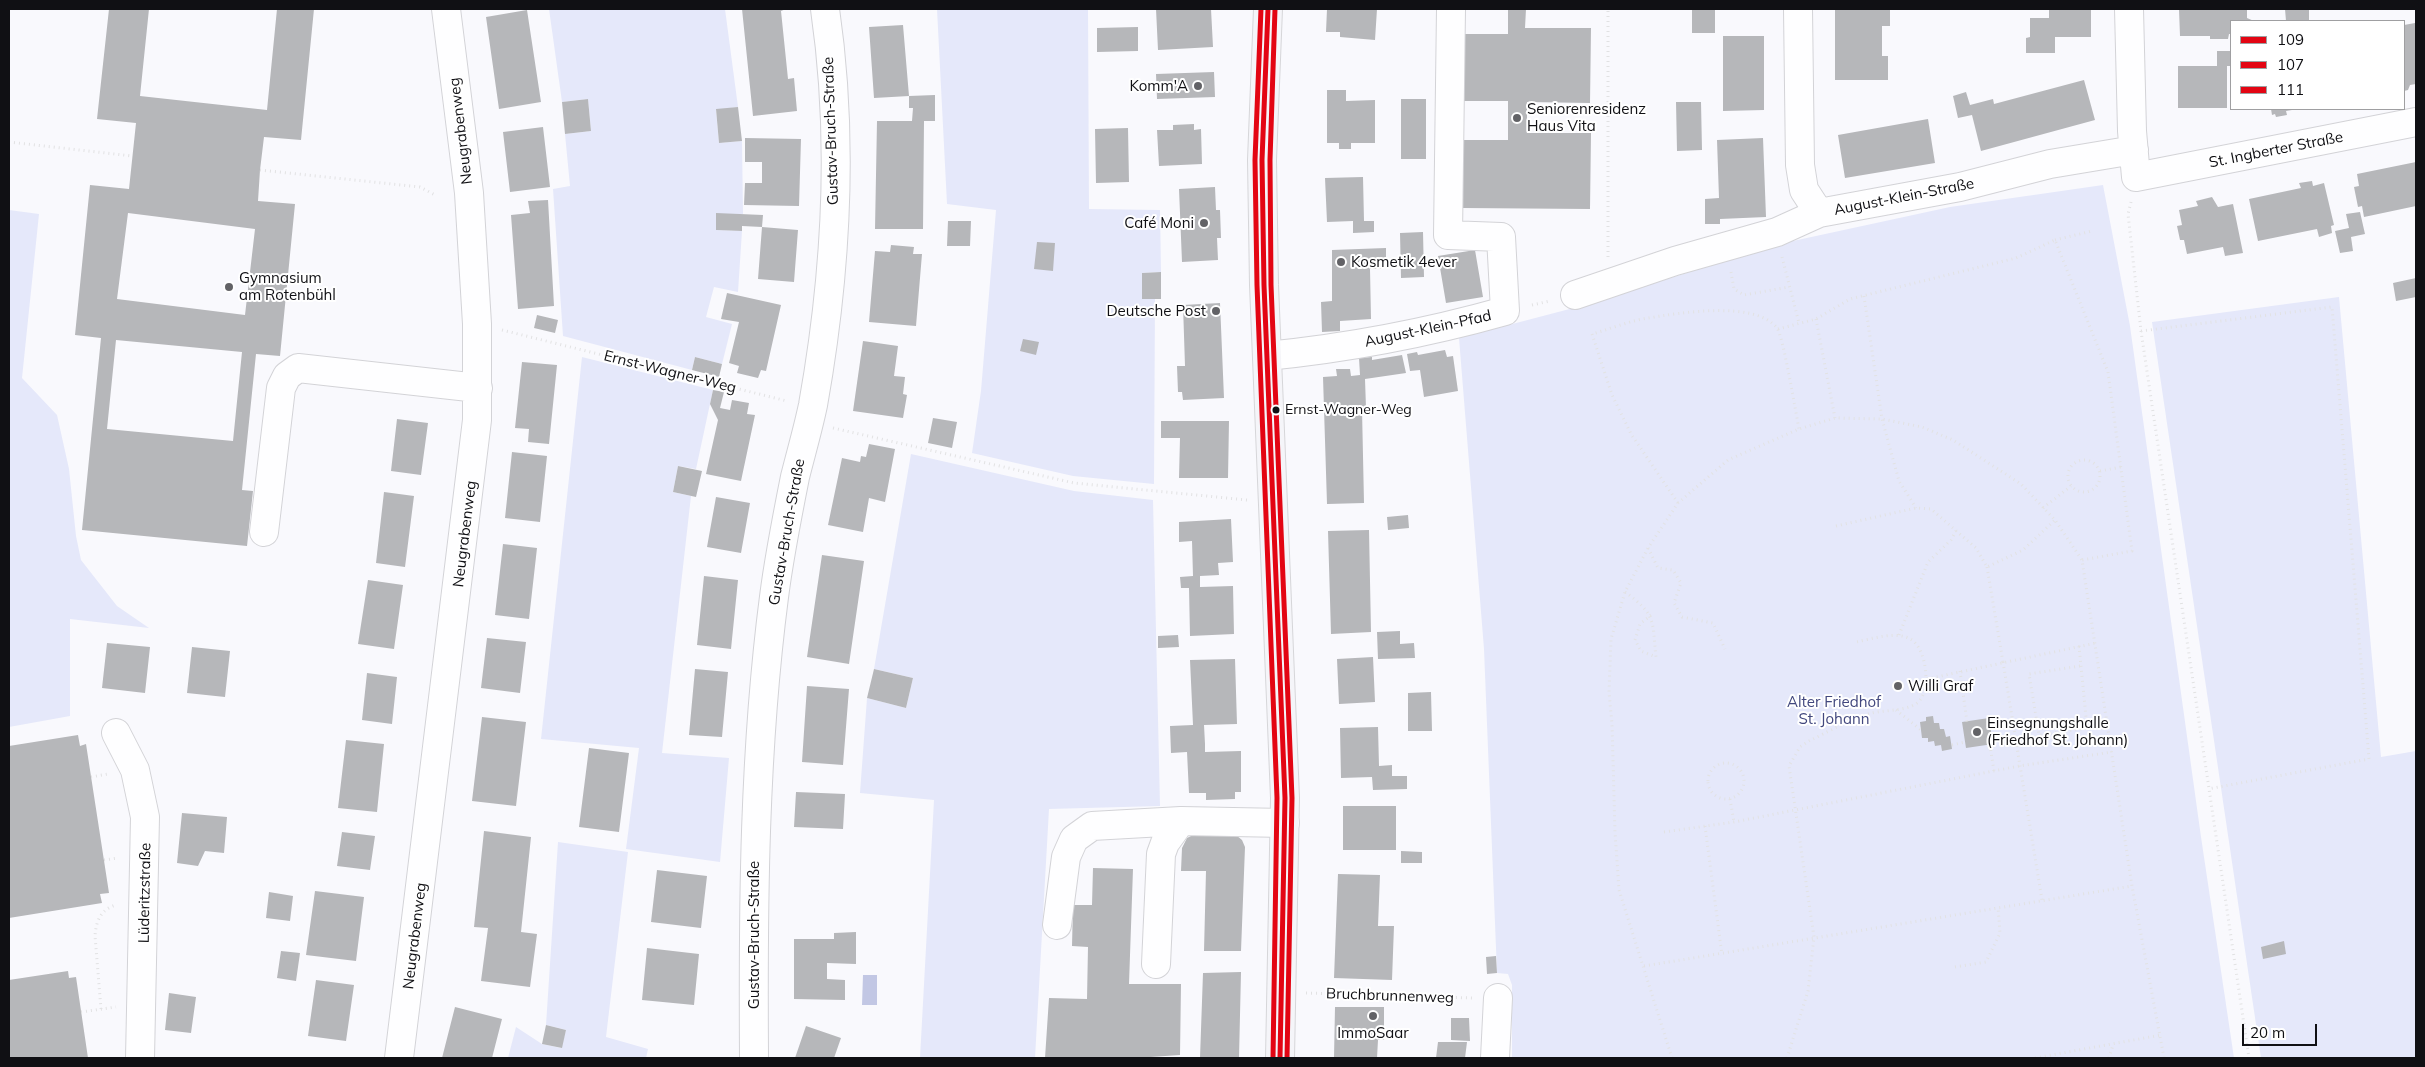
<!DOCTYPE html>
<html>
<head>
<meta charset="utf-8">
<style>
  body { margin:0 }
  #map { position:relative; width:2425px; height:1067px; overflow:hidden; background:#f9f9fd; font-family:Mulish,sans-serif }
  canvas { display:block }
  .frame { position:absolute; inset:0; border:10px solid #101014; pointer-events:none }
  .legend { position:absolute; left:2230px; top:20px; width:175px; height:90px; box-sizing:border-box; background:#fff; border:1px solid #9f9fa1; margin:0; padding:6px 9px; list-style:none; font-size:15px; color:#101014 }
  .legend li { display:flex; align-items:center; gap:10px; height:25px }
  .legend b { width:25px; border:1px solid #9f9fa1 }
  .scale { position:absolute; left:2242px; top:1024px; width:75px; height:22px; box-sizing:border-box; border:2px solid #101014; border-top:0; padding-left:6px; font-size:15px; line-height:18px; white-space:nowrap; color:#101014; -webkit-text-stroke:4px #fff; paint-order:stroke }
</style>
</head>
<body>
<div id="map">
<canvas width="2425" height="1067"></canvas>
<div class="frame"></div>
<ul class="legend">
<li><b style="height:6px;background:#e30513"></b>109</li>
<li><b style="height:6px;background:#e30513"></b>107</li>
<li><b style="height:6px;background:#e30513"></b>111</li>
</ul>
<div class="scale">20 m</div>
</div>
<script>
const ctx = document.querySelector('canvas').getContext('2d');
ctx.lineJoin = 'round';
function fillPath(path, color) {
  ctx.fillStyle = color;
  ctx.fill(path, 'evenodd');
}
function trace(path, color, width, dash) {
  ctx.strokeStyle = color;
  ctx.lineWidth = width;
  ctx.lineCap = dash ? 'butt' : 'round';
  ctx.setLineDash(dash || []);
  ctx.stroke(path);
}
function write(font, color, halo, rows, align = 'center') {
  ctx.font = font + ' Mulish,sans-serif';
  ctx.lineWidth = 4;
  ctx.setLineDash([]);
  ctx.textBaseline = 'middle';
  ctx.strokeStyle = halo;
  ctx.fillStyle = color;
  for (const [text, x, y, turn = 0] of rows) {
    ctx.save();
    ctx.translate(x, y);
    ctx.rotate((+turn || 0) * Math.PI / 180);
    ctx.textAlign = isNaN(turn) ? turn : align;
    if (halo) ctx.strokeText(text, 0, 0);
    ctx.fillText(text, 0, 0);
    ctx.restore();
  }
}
fillPath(new Path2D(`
  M549,9h176l13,98 -22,3 3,33 23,-2 1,73h-27v16l26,1 -4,61 -24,-5 -8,30 26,7 -10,40 -27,-7 -3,13 -129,-34 -10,-147 17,-3 -5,-52 26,-3 -3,-32 -26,3z
  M937,9h151l1,200 71,1 1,62 -19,1 1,26h12l-1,185 -81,-8 -101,-23 9,-62 15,-181 -49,-6z
  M2103,185l27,141 71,511 33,221h-722v-73l-4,-11 -11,-1 -13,-324 -25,-311 122,-32 198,-62 171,-37z
  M9,210l30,4 -17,164 35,37 12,54 7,67 5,24 36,46 32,22 -79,-9v97l-61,11z
  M2339,297l42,460 35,-6v307h-155l-109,-736z
  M582,357l131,33 -17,79 -18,-3 -5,26 18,4 -29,257 67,5 -9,104 -94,-13 13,-101 -98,-9z
  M911,454l163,37 79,9 7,306 -111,3 -14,249h-115l14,-258 -74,-7 7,-95 39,10 7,-30 -39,-9z
  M558,842l70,10 -22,185 42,12 -2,9h-138l8,-31 26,17 19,4 5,-18 -20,-5z`), '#e5e8fa');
fillPath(new Path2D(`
  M863,975h14v30h-15z`), '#c2c7e4');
fillPath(new Path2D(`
  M109,9h40l-9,87 127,14 10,-101h37l-13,131 -37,-3 -4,33 -2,31 37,3 -15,152 -24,-2 -14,136 11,1 -6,55 -165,-16 19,-192 -26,-3 15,-150 39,4 7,-66 -39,-4zM128,213l127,16 -10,86 -128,-16zM116,340l126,12 -9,89 -126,-12z
  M742,9h44l-5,2 7,68 6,-1 3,33 -44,5z
  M1156,9h55l2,38 -55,3z
  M1327,9h50l-2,31 -35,-3v-5h-14z
  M1508,9h18l-1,19h66l-1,75 -63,-1v31h64l-1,76 -128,-1 1,-68h45v-39h-45v-67h45z
  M1692,9h23v24h-23z
  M1835,9h55v17h-8v30h6v24h-53z
  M2049,9h42v28h-36v16h-29v-15l4,-1v-19h19z
  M2179,9h68v9l7,3h-23v13h-2l-1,5h-18v-3h-30z
  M2285,9h24v12h-23z
  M527,10l14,92 -42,7 -13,-92z
  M2415,23l1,61 -6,1 -2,5 -4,1v-66z
  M903,25l6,71 26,-1v26h-11l-1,108h-48l2,-108h35l1,-13h-4v-12l-35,2 -5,-71z
  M1138,27v24l-41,1v-24z
  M1723,36h41v74l-41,1z
  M2217,51h14v15h-4v42h-49v-42h39z
  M1214,72l1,25 -58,2 -1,-25z
  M2084,80l11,40 -114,31 -9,-36 -14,3 -5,-22 13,-4 4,13 23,-6 1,5z
  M1327,90h19v11l29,-1v43h-24v6h-12v-6h-12z
  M588,99l3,32 -26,3 -3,-32z
  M1401,99h25v60h-25z
  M1676,102h25l1,48 -25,1z
  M738,107l4,34 -23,2 -3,-34z
  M2271,109h21v1l-6,1 1,4 -11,2 -1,-3 -3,1z
  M1928,119l7,44 -90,15 -7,-43z
  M1194,124v6l7,-1 1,35 -43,2 -2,-36h16v-5z
  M543,127l7,60 -40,5 -7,-60z
  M1128,128l1,54 -33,1 -1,-54z
  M745,138l56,1 -2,67 -55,-1 1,-22h17v-21h-17z
  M1763,138l3,79 -46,2v5h-15v-25l14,-1 -2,-58z
  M2416,162v44l-52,11 -2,-11 -4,1 -4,-20 5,-1 -2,-12z
  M1363,177l1,44h10v11l-21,1v-12l-26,1 -2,-44z
  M2312,181l1,5 11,-3 10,42 -3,1 1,7 -13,4 -2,-8 -59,12 -9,-42 52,-11 -2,-5z
  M1215,187l1,23h4l1,28h-4l1,22 -36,2 -3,-73z
  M2212,197l6,10 15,-3 10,49 -18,3 -2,-9 -36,7 -3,-14h-4l-3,-14 5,-1 -3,-15 19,-4 -2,-5z
  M548,200l6,106 -36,3 -7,-94 19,-2 -2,-12z
  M2360,212l5,22 -14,3 2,14 -13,2 -5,-22 14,-3 -3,-14z
  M716,213l47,2 -1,12 36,3 -4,52 -36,-3 4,-52 -20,-1v5l-26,-1z
  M948,221h23l-1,25h-23z
  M1423,232l1,45 -23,1 -1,-45z
  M1037,242l18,1 -2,28 -19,-2z
  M891,245l23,2 -1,7h9l-6,72 -47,-4 6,-71 15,1z
  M1386,248v20l-16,1 1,50 -31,2v10l-18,1 -1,-30 11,-1v-51z
  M1475,250l8,47 -37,6 -8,-47z
  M1161,272v27h-19v-26z
  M2416,278v19l-20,4 -3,-18z
  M727,293l54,12 -15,66 -5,-1 -3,8 -21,-5 2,-7 -10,-3 10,-41 -18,-3z
  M1220,303l4,95 -41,2 -1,-8h-4l-1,-26h8l-2,-61z
  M537,315l21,5 -3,13 -21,-5z
  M1023,339l16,3 -3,13 -16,-4z
  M863,341l35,5 -4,30 11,1 -2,17 4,1 -4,23 -50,-7z
  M1445,350l2,7 6,-1 5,35 -34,6 -4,-27 -10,1 -3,-17 10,-2 1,3z
  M1402,355l4,18 -41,6 1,29 -4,1 2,94 -37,1 -4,-127 14,-1 -1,-7h14l1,7 9,-1 -1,-17 13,-1v3z
  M695,357l27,7 -3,13 -27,-7z
  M522,362l35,3 -8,79 -21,-2 1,-13 -14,-1z
  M713,390l11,2 -4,16 10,2 2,-10 17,3 -2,11 8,1 -14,66 -35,-7 12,-54 -8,-16z
  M933,418l24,4 -5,26 -24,-5z
  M397,419l31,4 -7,52 -30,-4z
  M1161,421h68l-1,57h-49l1,-40h-19z
  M869,444l26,5 -10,53 -16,-4 -6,34 -35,-7 14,-67 18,4 1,-6 5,1z
  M512,452l35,4 -7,66 -35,-4z
  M678,466l24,5 -6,26 -23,-5z
  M384,492l30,4 -9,71 -29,-4z
  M716,497l34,6 -9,50 -34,-6z
  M1408,515l1,13 -21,2 -1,-13z
  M1231,519l2,43 -15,1 1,12 -19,1v11l33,-1 1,48 -44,2 -1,-48h-8l-1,-11 13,-1 -1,-35 -13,1v-20z
  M1369,530l2,102 -40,2 -3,-103z
  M503,544l34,4 -8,71 -34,-4z
  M822,555l42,6 -15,103 -42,-7z
  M704,576l34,4 -7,69 -34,-4z
  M368,580l35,5 -9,64 -36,-5z
  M1400,631v13l14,-1 1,15 -37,1 -1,-27z
  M1178,635l1,12 -21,1v-12z
  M487,638l39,4 -6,51 -39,-5z
  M107,643l43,4 -5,46 -43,-5z
  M192,647l38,4 -5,46 -38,-4z
  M1373,657l2,45 -36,2 -2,-45z
  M1235,659l2,65 -33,1 1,19v8l36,-1v41h-6v7l-29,1v-7h-17l-2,-41 -16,1 -1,-27 23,-1 -3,-65z
  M695,669l33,3 -6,65 -33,-2z
  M874,669l39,9 -7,30 -39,-10z
  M367,673l30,4 -5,47 -30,-4z
  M807,686l42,3 -6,76 -41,-3z
  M1431,692l1,39h-24v-38z
  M1933,716l1,7h5l1,6h4l2,8 4,-1 2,13 -10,2 -1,-6 -6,1 -1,-5 -6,1v-4h-6l-2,-16 6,-1v-4z
  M482,717l44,5 -10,84 -44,-5z
  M1989,718l4,26 -27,4 -4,-26z
  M1378,727l1,39 13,-1v11h15v13l-34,1 -1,-13 -31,1 -1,-50z
  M78,735l2,11 6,-2 23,149 -9,1 2,9 -93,15v-172z
  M346,740l38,4 -7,68 -39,-4z
  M589,748l40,5 -10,79 -40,-5z
  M796,792l49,2 -2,35 -49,-2z
  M1343,806h53v44h-53z
  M182,813l45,4 -3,36 -19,-2 -7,15 -21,-3z
  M484,831l47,6 -10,95 16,2 -7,53 -49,-6 7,-53 -14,-1z
  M342,832l33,4 -5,34 -33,-4z
  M1195,834l41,1 6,5 3,7 -4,104h-37l2,-80h-25l1,-23 5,-10z
  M1401,851l21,1v11h-21z
  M1093,868l40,1 -4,115h52l-1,71 -44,3h-91l4,-60 38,1 1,-52 -16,-1 1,-41h19z
  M657,870l50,6 -6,52 -50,-6z
  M1338,874l42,1 -2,51h16l-2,54 -58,-2z
  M315,891l49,6 -8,64 -50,-6z
  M269,892l24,4 -3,25 -24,-3z
  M856,932v32l-29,-1v16l18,1v20l-51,-1v-60h40v-6z
  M2284,941l2,13 -23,5 -2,-12z
  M647,948l52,6 -5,51 -52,-5z
  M281,951l19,2 -4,28 -19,-3z
  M1496,956l1,17 -10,1 -1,-17z
  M68,971l1,7 7,-1 12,81h-79v-78z
  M1241,972l-2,86h-39l3,-85z
  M316,980l38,5 -8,56 -38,-5z
  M169,993l27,4 -5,36 -26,-3z
  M455,1007l47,12 -10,39h-50z
  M1335,1007h49v33h-6l-1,18h-43z
  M1451,1018h18l1,23 -19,-1z
  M546,1025l20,5 -4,18 -20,-4z
  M806,1026l35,12 -7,20h-39z
  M1438,1042h29l-2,16h-29z`), '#b6b7ba');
const minor = new Path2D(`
  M1798,9l2,156 4,25 15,23
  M2129,9l3,122 4,46 280,-55
  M1575,295l100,-34 102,-29 42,-19 141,-26 90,-23 84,-14
  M1267,356c81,-8 160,-23 238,-45l-4,-74 -53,-2 3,-226
  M264,532l17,-144 6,-12 11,-8 180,20
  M116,733l19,37 10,47 -5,241
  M1057,925l9,-68 8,-18 18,-13 89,-5 104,2
  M1156,964l5,-110 4,-11 16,-22
  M399,1058l78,-638v-96l-8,-131 -23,-184
  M754,1058c-1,-154 0,-307 20,-461 5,-40 13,-80 21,-120 6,-24 13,-48 18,-72 23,-129 31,-266 12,-396
  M1495,1058l3,-60`);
const major = new Path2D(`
  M1268,9l-6,151 2,125 21,513 -5,260`);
trace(minor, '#d3d3d7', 30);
trace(major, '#d6d6d9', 30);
trace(new Path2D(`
  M9,142l123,14
  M260,170l160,17 15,8
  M2131,202l-3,12 13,117 108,727
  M2055,240l37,-9
  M1608,257v-248
  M1782,257l17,66
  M1731,272l3,17 10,6 45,-8
  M1864,296l18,123 17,62 17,27
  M1532,305l18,-4
  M1816,319l19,99
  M1778,329l38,-10 34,-20 166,-41 39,-18 53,132 24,179 -50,9
  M502,330l285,71
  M2141,331l191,-24 37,452 -161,30
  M833,428l241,55 173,17
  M2068 476a16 16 0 1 1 32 0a16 16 0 1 1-32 0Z
  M2100,471l21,-4
  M1678,503l-47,-69 -19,-39 -20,-61c18,-5 37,-13 56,-16 31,-5 107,-18 129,10 6,7 19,86 22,101
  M2043,508l28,-22
  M1836,526l80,-18 15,1 45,39 11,19 36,-17 32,-30
  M1648,548l10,20 15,2 8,13 -7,20 8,14 31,6 12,26
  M1987,567l16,95
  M1625,592c32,23 27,29 31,65l-15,-6 -6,-11 5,-16 11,-9
  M1899,635l29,-73 23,-22 6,-11
  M2079,646l8,81
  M2003,662l39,238
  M2080,666l-51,8 10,61 69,-10
  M1960,671l7,51
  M1927,679l169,-36
  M1896,710l25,20
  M1952,745l13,-3
  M1990,745l4,26
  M1708 781a18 18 0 1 1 36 0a18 18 0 1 1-36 0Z
  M91,777l17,-3
  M1730,799l4,23
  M1705,826l17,129
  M1664,832l70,-10 285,-56 93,-14
  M104,860l14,-2
  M1644,966l488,-80
  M1955,967l31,-5 14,-29 -2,-26
  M1306,993l166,5
  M101,1009l-6,-73c1,-15 6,-27 21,-31
  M81,1012l35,-5
  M1672,1058l-53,-168 -4,-58 -3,-108 -3,-32 2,-53 14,-47 23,-44 30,-45 50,-43 71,-31 36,-11 47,1 40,8 31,13 68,44 34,36 27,40 50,326 32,172
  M1787,1058l21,-67 6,-54 -25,-171 11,-19 9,-6c19,-9 42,-23 63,-28 14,-3 29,-2 42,-8 19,-9 13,-55 -2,-65 -15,-10 -40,-1 -56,2
  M2035,1058l126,-23
  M2109,1058l4,-13`), '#e2e2e3', 3, [1, 4]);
trace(minor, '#fefeff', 28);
trace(major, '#f5f5f9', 28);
trace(new Path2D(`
  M1268,9l-6,151 2,125 21,513 -5,260`), '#e30513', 5);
trace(new Path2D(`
  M1261,9l-6,151 2,125 20,513 -4,260`), '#e30513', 5);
trace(new Path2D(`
  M1275,9l-5,151 1,125 21,513 -5,260`), '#e30513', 5);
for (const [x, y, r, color] of [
  [1198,86,5,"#626266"],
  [1517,118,5,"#626266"],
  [1204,223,5,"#626266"],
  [1341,262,5,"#626266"],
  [229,287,5,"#626266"],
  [1216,311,5,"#626266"],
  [1276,410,4.5,"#101014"],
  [1898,686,5,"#626266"],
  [1977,732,5,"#626266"],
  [1373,1016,5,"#626266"]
]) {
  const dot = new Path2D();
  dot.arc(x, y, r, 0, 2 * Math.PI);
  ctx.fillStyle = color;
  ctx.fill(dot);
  trace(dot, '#fff', 2);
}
write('14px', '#101014', '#fff', [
  ["Ernst-Wagner-Weg",1285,410]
], 'left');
write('15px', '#101014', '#fff', [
  ["Komm'A",1188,86,"right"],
  ["Seniorenresidenz",1527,109],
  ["Haus Vita",1527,126],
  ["Café Moni",1194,223,"right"],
  ["Kosmetik 4ever",1351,262],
  ["Gymnasium",239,278],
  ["am Rotenbühl",239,295],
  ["Deutsche Post",1206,311,"right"],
  ["Willi Graf",1908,686],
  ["Einsegnungshalle",1987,723],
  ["(Friedhof St. Johann)",1987,740],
  ["ImmoSaar",1373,1033,"center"]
], 'left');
write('15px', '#101014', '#fff', [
  ["Neugrabenweg",461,131,-97],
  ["Gustav-Bruch-Straße",831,131,-92],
  ["St. Ingberter Straße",2276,150,-11],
  ["August-Klein-Straße",1904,197,-11],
  ["August-Klein-Pfad",1428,329,-12],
  ["Ernst-Wagner-Weg",670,372,14],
  ["Gustav-Bruch-Straße",787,532,-80],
  ["Neugrabenweg",465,534,-83],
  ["Lüderitzstraße",145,893,-89],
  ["Gustav-Bruch-Straße",754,935,-90],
  ["Neugrabenweg",415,936,-83],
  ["Bruchbrunnenweg",1390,996,2]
]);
write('15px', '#42487e', '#fff', [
  ["Alter Friedhof",1834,702],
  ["St. Johann",1834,719]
]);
</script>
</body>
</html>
